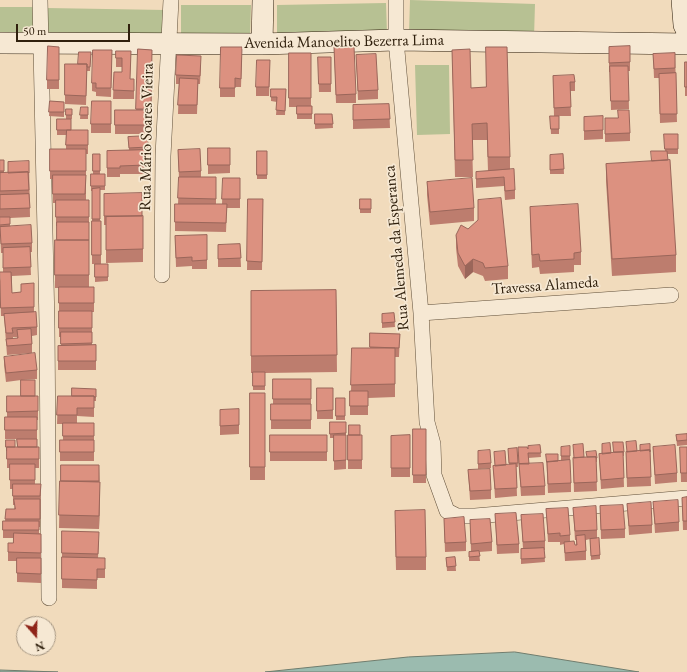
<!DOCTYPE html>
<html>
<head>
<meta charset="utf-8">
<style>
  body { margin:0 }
  #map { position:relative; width:687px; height:672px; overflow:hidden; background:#f1dbbc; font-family:"EB Garamond",serif }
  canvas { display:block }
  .north { position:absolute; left:16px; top:616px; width:40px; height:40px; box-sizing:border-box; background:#f6e8d3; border:1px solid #a79884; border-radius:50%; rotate:160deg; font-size:11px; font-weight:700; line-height:16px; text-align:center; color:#30200d }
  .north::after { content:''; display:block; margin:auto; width:14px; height:18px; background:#8f2418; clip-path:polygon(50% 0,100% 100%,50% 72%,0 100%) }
  .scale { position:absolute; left:16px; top:24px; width:114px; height:18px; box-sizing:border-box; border:2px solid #30200d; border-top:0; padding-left:5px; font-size:12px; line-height:14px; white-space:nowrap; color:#30200d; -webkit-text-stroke:3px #f6e8d3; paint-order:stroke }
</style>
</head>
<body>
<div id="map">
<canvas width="687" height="672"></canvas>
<div class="north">N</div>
<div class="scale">50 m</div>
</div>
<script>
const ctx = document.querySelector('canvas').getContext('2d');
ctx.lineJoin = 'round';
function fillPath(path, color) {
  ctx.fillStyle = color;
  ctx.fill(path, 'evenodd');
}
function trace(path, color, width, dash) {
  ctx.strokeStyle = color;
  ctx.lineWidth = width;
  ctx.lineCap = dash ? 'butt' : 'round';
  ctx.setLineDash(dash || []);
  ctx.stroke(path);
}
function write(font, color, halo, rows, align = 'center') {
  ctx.font = font + ' "EB Garamond",serif';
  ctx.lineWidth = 3.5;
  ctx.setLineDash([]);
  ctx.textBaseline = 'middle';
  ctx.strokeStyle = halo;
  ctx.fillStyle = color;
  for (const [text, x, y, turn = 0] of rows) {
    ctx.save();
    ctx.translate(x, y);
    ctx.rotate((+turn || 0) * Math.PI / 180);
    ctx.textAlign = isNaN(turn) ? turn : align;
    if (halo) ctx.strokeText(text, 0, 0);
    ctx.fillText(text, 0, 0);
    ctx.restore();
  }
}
fillPath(new Path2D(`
  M410,0l125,4 -1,33 -125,-4z
  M386,3l1,31 -110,2v-31z
  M181,5h70l-1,32h-69z
  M0,7h37l-1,28h-36z
  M47,8l118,2v25l-118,-1z
  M415,65h34l1,69 -33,1z`), '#b7c193');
const water = new Path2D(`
  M515,652l124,20h-374l143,-15z
  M0,670l58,2h-58z`);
fillPath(water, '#9bbbaf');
trace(water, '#707d6e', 1);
const street = new Path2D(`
  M40,0l7,325 2,273
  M396,0v40l25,273 6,109 6,22 1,31 13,36 10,5h18l212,-18
  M162,275l1,-119 8,-156
  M421,313l250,-18`);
const secondary = new Path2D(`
  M682,0l2,25 3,6
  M0,43l262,1 134,-4 291,4
  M262,44l1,-44`);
trace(street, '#604f39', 16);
trace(secondary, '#30200d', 22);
trace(street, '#f6e8d3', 15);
trace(secondary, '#f6e8d3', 21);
fillPath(new Path2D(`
  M630,46v25h-2l1,38 -18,1 -1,-38h-1v-25z
  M59,47v42h-12v-9z
  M334,47l22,47v9h-20z
  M486,47l24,110v13l5,20v9l-10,1 -1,-14 -28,2v-16l12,-1 -1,-31h-15l1,37h-18l-3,-127 19,38 15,-1z
  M138,49l14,1 -1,68h-6v16h-30v-24h21z
  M112,50l-1,47 -15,-1v-4l-4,-1v-8z
  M116,51h15l-1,28h4v20h-21l1,-27h8v-5h-6z
  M91,52l-1,19h-3l-1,34 -21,-1v-40h13z
  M289,53h22v53h1v13h-15v-12h-8z
  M675,53l2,69 -17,1 -1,-45h-5l-1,-24z
  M356,55l22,35v9l-20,1z
  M242,56l-1,31h-6v10h-15v-9z
  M318,57h13v35h-12z
  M685,62h2v34h-2z
  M201,65l-1,19h-2l-1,30h-19l1,-30h-3v-9z
  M270,69l-1,27h-13v-9z
  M553,76l22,6v9h-5l1,25h-12v18h-8l-1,-18h4z
  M271,89h15l-1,26h-9l1,-13 -6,-1z
  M50,101l14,1v15l-15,-1z
  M111,101v32h-20v-9z
  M389,104l1,24 -37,1v-24z
  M81,107h7v12h-8z
  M66,109h6v10h-1v11h17v24h-2v46h3v87h5v25h-2v33h4v25h-38v-24h3v-9h-2v-49h-4v-48h2v-14h-1v-23h-3v-24h-3v-30h16v-14h-9v-16h9z
  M315,114h17l1,14 -18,1z
  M603,116v23l-19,1v-23z
  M605,118l25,15v8l-25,1z
  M664,134h14v20h-11l9,101v17l-64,4 -6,-95v-17l46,-3 13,-10z
  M148,136v16h-3v22h-25v3h-13v-26l22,-1 -1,-13z
  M208,148l22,17v8l-22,1z
  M178,150l23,21v6h15v27h6l1,-26h17v30h-13l-1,24 -51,-1v-27h3l1,-25z
  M257,151h10v28h-10z
  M93,154h7v20l5,12v4h-5v31h1v43h-9v-73h-1v-17h2z
  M563,154l1,20h-14v-19z
  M0,160h4v13h4l21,-12 1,56 -20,1v8l22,17v9h-2l1,23 -19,1v17l9,-1 13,-9v29l3,15v8l-5,1v17l-25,2 -3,-39h-3l-1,-35 3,-9v-19h-2l-1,-24zM13,337h4v1l-4,1z
  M427,182l47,26v13l-44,4 -3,-30z
  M104,194l39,22v46l-37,1v-38h-2z
  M248,199h15l-1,71h-15z
  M360,199h11v14h-11z
  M530,207l51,45v13h-7v7l-34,2 -1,-7 -7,1 -2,-48z
  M207,235v34h-15v-3l-16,1 -1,-31z
  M456,235l52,31v13l-23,2 -2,-5 -10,-4 -8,7 -7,-13 -2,-18z
  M240,244l1,23h-23v-22z
  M95,264h13v17l-13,1z
  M336,290l1,82 -72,1v17h-12v-17h-2v-82z
  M394,313l1,14 -13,1v-14z
  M370,333l30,1 -1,23h-4v40l-27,1v17h-18v-24h1l1,-43h18z
  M4,357l33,13v9l-15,1 13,16h3v24h-1v27h2v21h-4v16h6l-1,43h-1v6l2,1v49l-24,-1v-21h-9v-18h5v-5h-10v-17h2l1,-12h8l1,-4h-2v-16h-3v-21h-3v-17h-1v-11l9,7h2v-8h-12v-22h2v-21h14v-16l-15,2 -2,-17z
  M273,379h38v50h-40v-25h2z
  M317,388h16v31h-16z
  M96,389v12h-2v16l-17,-1v7h17v38h-34v-21h3v-16h-6l1,-28h14z
  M250,393h15v87h-15z
  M336,398h9v22h-9z
  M239,409v25l-19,1v-25z
  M330,422h16v47l-12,1v-32h-4z
  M413,429h13v54h-13z
  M687,434v11l-10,1 -1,-11z
  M270,435h57v26h-57z
  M348,435h14v34h-14z
  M410,435v42h-19v-41z
  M613,442l11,10v4h-1l1,31 -23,2 -2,-35 15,-1z
  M650,444l1,42 -24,1 -1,-35 14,-1z
  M540,445l1,12 -13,1 1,6 16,22v9l-24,1 -3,-44z
  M561,447l9,9v4l-9,1z
  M653,447l24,26v9l-22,2z
  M680,447h7v35h-6z
  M517,448l1,19h-2l1,29 -22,2 -2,-32 16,-1 -1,-16z
  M546,454l12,7 13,22v9l-23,1z
  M478,456l13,7v5l-13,1z
  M584,457l13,1v4h-1l1,29 -23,1 -1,-34z
  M99,465l1,30 -1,34 -40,-1 1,-47z
  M468,470l23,20v9l-21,1z
  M687,497v33h-4l-1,-32z
  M653,502l26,20v9l-24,2z
  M627,504l25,21v8l-23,2z
  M600,506l25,23v9l-24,1z
  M573,508l24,22v8l3,17v4l-9,1 -1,-21 -4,1v20l-21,1 -1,-17 -4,1v-3h-12l-2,-33 24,26v6l5,4h1v-5h-1z
  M495,514l24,30v9l-22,1z
  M521,515l24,26v9h-1l1,12 -24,2v-15h2z
  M444,519l22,23v9l-21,1z
  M470,520l22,22v9l-13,1 1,9h-11v-9h2z
  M395,524l31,33v13h-30z
  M99,541l-1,17h7v20h-8v11l-35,-1v-35z
  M455,557l1,14h-9l-1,-13z`), '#bd7d6e');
fillPath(new Path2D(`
  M473,259v13l-8,7v-13z
  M100,482v13l-1,34v-13z`), '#9a665a');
const building = new Path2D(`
  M48,46l11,1v33h-12z
  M354,46l2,48 -20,1 -2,-48z
  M630,46v16l-21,1v-16z
  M221,47h21l-1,32 -6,-1v10h-15z
  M486,47h21l3,110h-22l-1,-34 -15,1 1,36h-18l-3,-110 18,-1 1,39 15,-1z
  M138,49l14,1 -1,59h-15z
  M93,50h19l-1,38h-15v-5h-4z
  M116,51h15l-1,28h4v12l-21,-1 1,-18h8v-14h-6z
  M79,52h12l-1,15h-3v-3h-9z
  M289,53h22v45h-22z
  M675,53v15l-21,1 -1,-15z
  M376,54l2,36 -20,1 -2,-36z
  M177,55l24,1 -1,20 -24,-1z
  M318,57h13v27h-12z
  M257,60h13l-1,27h-13z
  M685,62h2v25h-2z
  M65,64h22l-1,32 -21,-1z
  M610,66h18l1,35h-18z
  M676,73l1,41h-17l-1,-40z
  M574,75l1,7h-5l1,25 -17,1 -1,-32z
  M180,78l18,1 -1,26h-19z
  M271,89h15l-1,22 -9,-1 1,-13h-6z
  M50,101l14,1v10h-15z
  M92,101h19v23h-20z
  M389,104l1,15 -37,1v-15z
  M297,106h15v8h-15z
  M81,107h7v8h-8z
  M66,109h6v6h-6z
  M115,110h30v15h-30z
  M618,110h11l1,23 -25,1v-16h13z
  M315,114h17l1,10h-18z
  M550,116h9v13h-8z
  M603,116v14l-19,1v-14z
  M57,119h14v11h-14z
  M67,130h21v15h-22z
  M664,134h14v15h-13z
  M148,136v11l-19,1 -1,-11z
  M208,148h22v17h-22z
  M50,149h36v22h-36z
  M200,149l1,22 -22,1 -1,-22z
  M145,150v15l-25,1v2h-13v-17z
  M257,151h10v24h-10z
  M651,151h16l1,9 -16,1z
  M93,154h7v17h-7z
  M563,154l1,15 -14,1v-15z
  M0,160h4v11h-4z
  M670,160l6,95 -64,4 -6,-95z
  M29,161v12l-1,-1 -20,1v-11z
  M514,169l1,21 -10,1 -1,-14 -28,2v-7z
  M28,172l1,18 -29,1v-18z
  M91,174h14v12h-14z
  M53,175h33l-1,19h-32z
  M179,177h37v22l-38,-1z
  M223,178h17v21h-18z
  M472,178l2,30 -44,4 -3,-30z
  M100,188v31h-8v-30z
  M142,193v23h-38v-22z
  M29,194l1,14 -30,1v-14z
  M501,198l7,68 -23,2 -2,-5 -10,-4 -8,7 -7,-13 -2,-18 5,-10 7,4 10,-9v-20z
  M248,199h15l-1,63 -15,-1z
  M360,199h11v10h-11z
  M56,200h33v17h-33z
  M175,204h52l-1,19 -51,-1z
  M578,204l3,48 -7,1v6l-34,2 -1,-7 -7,1 -2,-48z
  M143,216v33l-37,1v-33z
  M0,217h10v7l-10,1z
  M92,221h9v34h-9z
  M57,222h32v18h-32z
  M31,225l1,18 -31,1 -1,-17z
  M207,235v25l-15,1v-4l-16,1 -1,-22z
  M55,240h34v35h-34z
  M240,244l1,14 -23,1v-14z
  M30,247l1,20 -28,1v-20z
  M95,264h13v13h-13z
  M0,272h11l1,21 9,-1v-8l13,-1v24l-33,1z
  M59,287h35v16h-35z
  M336,290l1,65 -86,1v-65z
  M59,311h33v17h-33z
  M36,312l1,15 -25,1 1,5h-7l-2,-19z
  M394,313l1,9 -13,1v-9z
  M31,329l1,15 -25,2 -1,-7 12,-1 -1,-8z
  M61,332h31v11l-31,1z
  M370,333l30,1 -1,14 -29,-1z
  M96,345v16h-38v-15z
  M352,348h43v36l-44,1z
  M35,353l2,17 -31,3 -2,-16z
  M253,372h12v14h-12z
  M273,379h38v20h-38z
  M21,380h14v16h-14z
  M72,388l24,1v8h-2v-1h-22z
  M317,388h16v22l-16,1z
  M350,391h18v15h-18z
  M250,393h15v74h-15z
  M7,396h31v15l-31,1z
  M58,396h36v12h-17v7h-20z
  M336,398h9v18h-9z
  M271,404h40v16h-40z
  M239,409v16l-19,1v-16z
  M5,417h32v13h-32z
  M330,422h16v11l-16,1z
  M63,423h31v13h-31z
  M349,425h11v10h-11z
  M413,429h13v46h-13z
  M687,434v6l-10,1 -1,-6z
  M270,435h57v17h-57z
  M334,435h12v25l-12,1z
  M348,435h14v25h-14z
  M410,435v33h-19v-32z
  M17,439h20v8h-19z
  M6,440h9v7h-9z
  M60,440h34v12h-34z
  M636,441l1,10 -10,1 -1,-10z
  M613,442h10l1,10h-10z
  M610,443l1,10 -9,1v-10z
  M583,444l1,13 -10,1 -1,-13z
  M650,444v8v-2l-10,1v-6z
  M540,445l1,8h-13l1,11h-10l-1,-17h9l1,2v-3z
  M675,445l2,28 -22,2 -2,-28z
  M570,446v10h-9v-9z
  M7,447h32v12h-32z
  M680,447h7v26h-6z
  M517,448l1,15h-9l-1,-14z
  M490,450l1,13 -13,1v-13z
  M650,450l1,27 -24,1 -1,-26z
  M505,451l1,14 -11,1 -1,-14z
  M596,451l1,7h-1v-1h-9l-1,-5z
  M623,452l1,26 -23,2 -2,-26z
  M546,454h12v7l-11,1z
  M596,457l1,25 -23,1 -1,-25z
  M570,460l1,23 -23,1 -1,-22z
  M543,463l2,23 -24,1 -2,-23z
  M10,464h25v16h-25z
  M516,464l1,24 -22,1 -2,-23z
  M61,465h38v16h-38z
  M490,469l1,21 -21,1 -2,-21z
  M60,481l40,1 -1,34 -40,-1z
  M13,484h28l-1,12h-27z
  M687,497v24h-4l-1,-23z
  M14,499h26v20h-35l1,-10h9z
  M678,500l1,22 -24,2 -2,-22z
  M651,502l1,23 -23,1 -2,-22z
  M623,505l2,24 -24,1 -1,-24z
  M596,506l1,24 -22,1 -2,-23z
  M568,508l2,27 -10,1v-3l-12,1 -2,-25z
  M425,510l1,47h-30l-1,-46z
  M516,513l3,31 -22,1 -2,-31z
  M543,514l2,27 -22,1 -2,-27z
  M464,517l2,25 -21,1 -1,-24z
  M490,519l2,23 -21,2 -1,-24z
  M3,521h36v9h-36z
  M62,531l37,1 -1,22 -36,-1z
  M14,533l27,1v19l-33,-1v-9h5z
  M585,535l1,16 -21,2 -1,-11 10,-1 1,4h2l-1,-9z
  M599,538l1,17 -9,1 -1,-17z
  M544,548l1,10 -24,1v-10z
  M479,551l1,5 -11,1v-5z
  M62,557l43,1v11h-8v11l-35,-1z
  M455,557l1,9 -9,1 -1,-9z
  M17,558h24v16l-24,-1z`);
fillPath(building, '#dc9180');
trace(building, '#9a665a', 1);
write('16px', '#30200d', '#f6e8d3', [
  ["Avenida Manoelito Bezerra Lima",344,42,-1],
  ["Rua Mário Soares Vieira",147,137,-89],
  ["Rua Alemeda da Esperanca",397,248,-95],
  ["Travessa Alameda",545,286,-4]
]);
</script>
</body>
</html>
